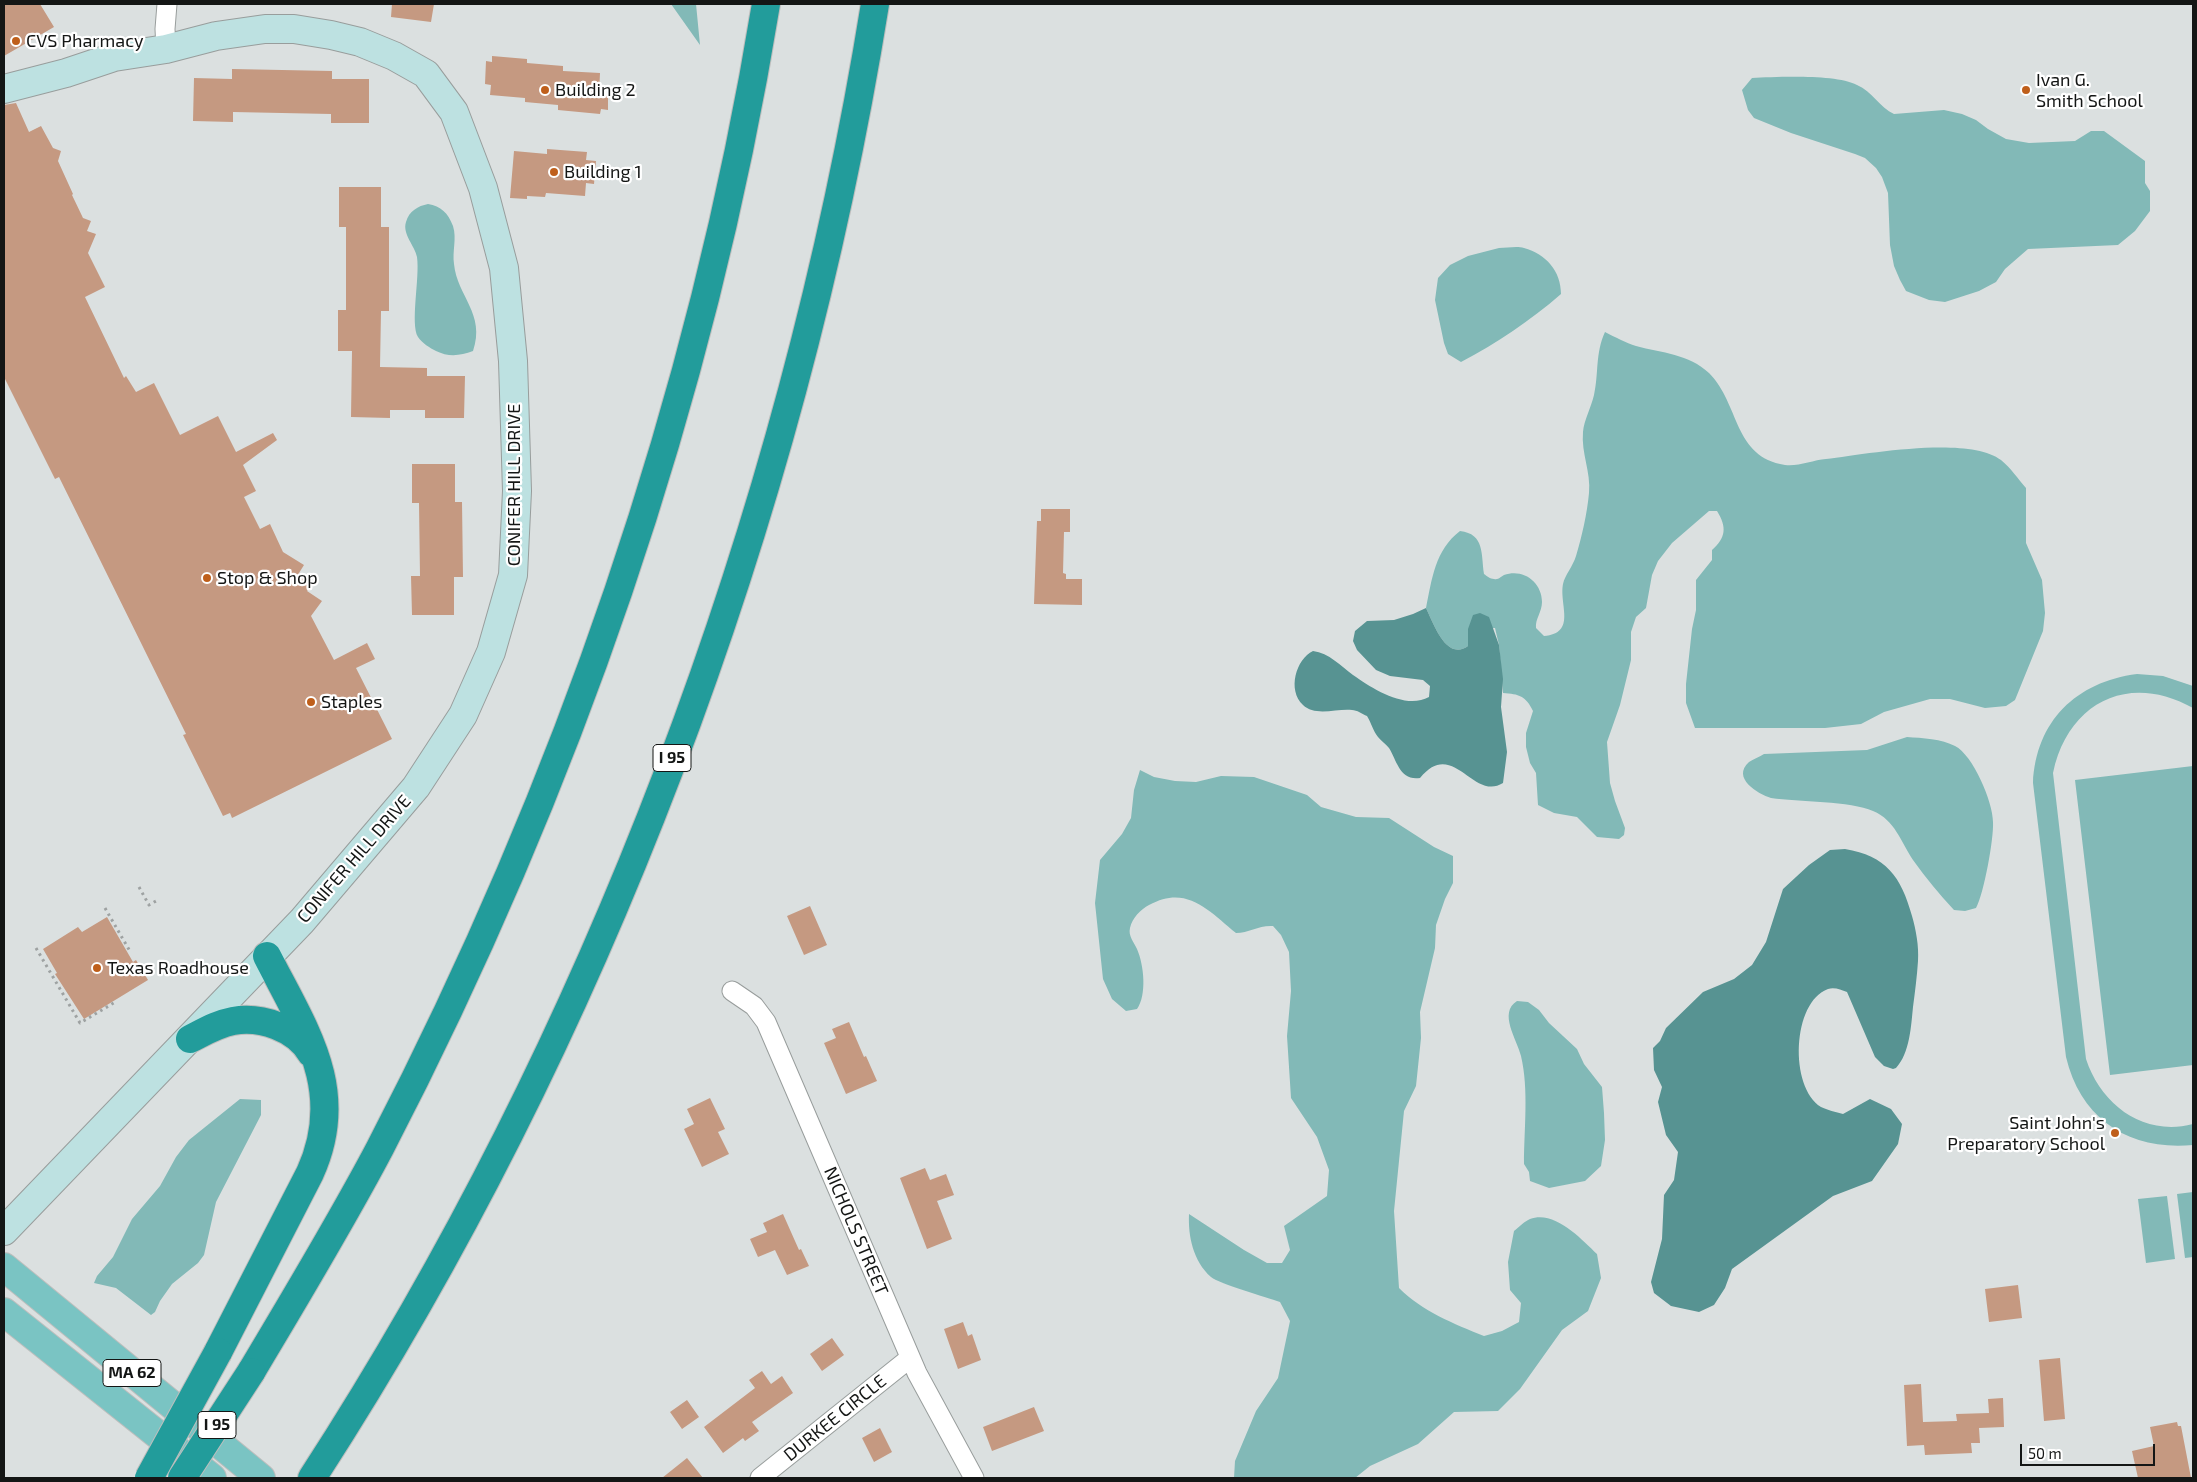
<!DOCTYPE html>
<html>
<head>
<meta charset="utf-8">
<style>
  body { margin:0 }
  #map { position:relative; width:2197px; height:1482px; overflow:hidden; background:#dbe0e0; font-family:"Exo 2",sans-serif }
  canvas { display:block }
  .frame { position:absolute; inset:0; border:5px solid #141615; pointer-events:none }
  .scale { position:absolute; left:2020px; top:1444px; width:135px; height:22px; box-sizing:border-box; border:2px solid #141615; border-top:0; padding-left:6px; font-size:15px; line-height:18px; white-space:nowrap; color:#141615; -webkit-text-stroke:4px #fff; paint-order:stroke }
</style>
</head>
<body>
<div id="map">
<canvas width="2197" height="1482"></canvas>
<div class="frame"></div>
<div class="scale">50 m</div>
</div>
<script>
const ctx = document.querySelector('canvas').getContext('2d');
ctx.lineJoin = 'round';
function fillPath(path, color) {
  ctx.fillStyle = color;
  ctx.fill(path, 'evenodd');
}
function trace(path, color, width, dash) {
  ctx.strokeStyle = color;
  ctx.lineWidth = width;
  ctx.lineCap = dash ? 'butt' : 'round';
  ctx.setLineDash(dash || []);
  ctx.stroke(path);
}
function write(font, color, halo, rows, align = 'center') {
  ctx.font = font + ' "Exo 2",sans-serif';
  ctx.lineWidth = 4.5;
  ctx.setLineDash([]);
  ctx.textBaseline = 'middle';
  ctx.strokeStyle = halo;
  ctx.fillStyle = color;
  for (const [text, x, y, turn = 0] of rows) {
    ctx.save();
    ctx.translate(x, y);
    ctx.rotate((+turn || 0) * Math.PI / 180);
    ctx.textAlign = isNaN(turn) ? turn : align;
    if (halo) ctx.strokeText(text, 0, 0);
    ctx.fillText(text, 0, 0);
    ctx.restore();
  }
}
fillPath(new Path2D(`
  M671,4h25l4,41z
  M1752,78c26,-1 83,-4 105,7 15,6 23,23 37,29l50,-4 18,4 14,6 12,9 18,10 23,4 46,-2 16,-10h13l41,30v22l5,8v20l-15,20 -17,14 -90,4 -23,20 -9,13 -17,9 -34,11 -16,-2 -23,-9 -6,-11 -6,-14 -4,-21 -2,-52 -6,-16 -6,-9 -11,-10 -10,-4 -64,-21 -37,-15 -6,-8 -6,-20z
  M428,204c13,2 20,9 25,22 4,13 -1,25 1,38 3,32 32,50 19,87 -13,5 -25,6 -37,0 -6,-3 -14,-8 -18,-14 -8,-13 2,-59 -1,-80 -2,-11 -15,-23 -11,-35 3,-11 12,-16 22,-18z
  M1499,248c8,0 18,-2 25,0 22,6 37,23 37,46 -31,27 -64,49 -100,68l-13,-8 -4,-11 -9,-43 3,-22 12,-13 18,-9z
  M1605,332c10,5 21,11 31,14 26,7 53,8 73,27 31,31 24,84 76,92 12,2 28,-5 41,-6 39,-5 143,-24 175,1 10,8 17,19 25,28v55l16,37 3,33 -2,18 -28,69 -9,6 -21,2 -35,-9h-20l-46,13 -23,12 -36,4h-130l-9,-25v-19l6,-55 4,-19v-30l16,-20v-10c14,-12 15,-23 5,-39h-8l-37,32 -14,18 -6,14 -6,33 -10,9 -5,15v28l-11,45 -13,37 3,41 5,18 10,27 -1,7 -5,4 -22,-2 -20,-20 -23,-4 -16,-8 -2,-32 -6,-10 -4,-16v-14l7,-22c-7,-15 -14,-17 -30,-18l-4,-48 -4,-17 -27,1v17c-22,16 -35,-24 -42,-38 6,-29 9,-58 34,-77 25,3 21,23 24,43 3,2 6,5 10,5 5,1 6,-2 10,-4 19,-7 38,7 38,27 0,10 -7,17 -6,26l8,8c33,-3 15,-31 19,-52 2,-9 10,-18 13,-28 6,-20 11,-42 13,-63 2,-21 -8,-40 -6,-61 1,-12 8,-24 11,-37 5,-22 1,-41 11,-63z
  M2137,674l26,2 30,10v22c-64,-36 -125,-6 -140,65l33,286c15,46 58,78 107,65v21c-63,6 -112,-25 -127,-88l-33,-274c3,-62 43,-101 104,-109z
  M1907,737c15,1 35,2 48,9 18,9 38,56 38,76 1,16 -9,72 -17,86l-11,3 -11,-1c-15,-16 -28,-32 -41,-50 -12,-18 -18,-40 -40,-49 -22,-10 -75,-9 -102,-13 -13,-4 -40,-20 -22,-36 4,-3 11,-5 15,-8l103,-4z
  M2193,766v299l-83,10 -35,-295z
  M1140,770l14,7 21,4 21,1 25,-6 33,1 53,18 14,12 35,10 33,1 45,29 19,9v27l-8,16 -9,26 -1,23 -15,64 1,26 -5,48 -12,25 -10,100 5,77c23,23 55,36 85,48l18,-5 17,-9 2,-19 -11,-13 -2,-28 6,-31c5,-4 11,-10 16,-12 25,-9 51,20 67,35l4,24 -13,33 -26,19 -42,59 -22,22 -44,1 -36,32 -48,22 -15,12h-121l1,-17 21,-50 22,-33 12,-57 -10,-19c-14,-5 -60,-18 -69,-25 -18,-16 -23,-41 -22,-63l55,36 23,13h15l8,-13 -6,-24 43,-30 2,-26 -12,-33 -26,-39 -4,-62 4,-45 -2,-39 -8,-17 -8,-9c-14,-1 -24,7 -37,7 -27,-22 -49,-49 -87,-28 -8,4 -17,13 -19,23 -2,8 4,14 7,21 7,16 10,46 0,60l-11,2 -14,-12 -9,-20 -8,-76 5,-43 22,-26 9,-16 3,-28z
  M1517,1001l11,1 11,8 10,13 28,26 7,15 18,23 2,26 1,27 -4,26 -16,15 -36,7 -19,-7 -1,-9 -5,-8c0,-35 5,-74 -3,-108 -4,-17 -23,-43 -4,-55z
  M240,1099l21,1v15l-45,87 -12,53 -6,8 -26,21 -12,17 -5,11 -4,3 -35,-27 -22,-5 3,-7 16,-19 19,-38 28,-33 16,-29 13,-17z
  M2193,1192v65l-8,1 -8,-64z
  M2167,1196l8,63 -29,4 -8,-64z`), '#82b9b7');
fillPath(new Path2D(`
  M1426,608c7,14 20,54 42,38v-17l5,-14 7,-2 9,4 10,28 4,34 -2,28 6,45 -4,31c-30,19 -50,-46 -83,-5 -20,3 -23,-17 -31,-30 -3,-4 -8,-7 -11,-11 -5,-6 -7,-15 -11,-21 -5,-2 -10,-6 -15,-6 -14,-2 -37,7 -49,-5 -16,-15 -7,-46 10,-54 16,2 28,15 40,24 20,14 53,35 76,22l1,-11 -7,-6 -33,-4 -14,-6 -19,-20 -4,-9 2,-10 12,-10 27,-1 19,-6z
  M1845,849c41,7 56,27 67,67 4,14 7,30 6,45 -1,15 -3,31 -5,46 -2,19 -3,46 -17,61l-3,1 -9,-3 -9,-9 -28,-65c-6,-2 -12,-5 -19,-3 -36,13 -39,98 -7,118 6,3 15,5 22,7l27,-15 21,10 11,15 -4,20 -26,37 -39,15 -101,73 -7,19 -11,17 -15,7 -28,-6 -17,-13 -3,-11 11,-43 2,-44 10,-15 4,-28 -12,-17 -8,-33 4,-15 -8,-17 -1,-22 7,-7 6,-13 37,-36 31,-13 18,-14 14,-23 17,-53 26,-24 21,-15z`), '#579392');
fillPath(new Path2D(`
  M4,4h36l14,23 -50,29z
  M392,4h42l-3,18 -40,-5z
  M492,56l35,3v4l36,3v5l37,2 -1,22 9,1v14l-7,-1 -1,5 -42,-4v-5l-33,-3v-4l-35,-3 1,-10 -6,-1 1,-23 6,1z
  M232,69l100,2v8h37v44h-38v-9l-98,-2v10l-40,-1 1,-43 38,1z
  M16,103l13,29 12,-6 12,22 8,3 -3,10 15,33 -1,1 11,23 8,3 -4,10 9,3 -8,19 17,34 -20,10 39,81 2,-2 10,16 18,-9 26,52 38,-19 18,36 37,-19 4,7 -34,25 13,26 -12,6 16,32 10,-5 13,28 21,13 -5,8 14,9 -6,9 15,10 -11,15 23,44 33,-17 8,16 -19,9 36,71 -160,79 -2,-5 -7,3 -40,-81 3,-1 -127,-257 -4,2 -51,-102v-272z
  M547,149l40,3 -1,8 10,1 -2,23 -8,-1 -1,13 -39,-3 -1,4 -18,-1v3l-17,-1 4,-47 33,3z
  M339,187h42v40h8v84h-8l-1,56 47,1v8h38l-1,42h-39v-8h-35v8l-39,-1 1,-66h-14v-41h8v-83h-7z
  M412,464h43v38h7l1,75h-9v38h-42l-1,-39h9l-1,-73h-7z
  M1041,509h29v23h-6l-1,41 3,1v5h16v26l-48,-1 3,-83h4z
  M810,906l17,39 -23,10 -17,-39z
  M107,917l26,45 3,-2 12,20 -64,39 -29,-45 2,-1 -14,-24 35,-22 4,5z
  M849,1022l15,35 2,-1 11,25 -31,13 -22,-51 12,-5 -4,-9z
  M710,1098l15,31 -7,3 11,22 -27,13 -18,-38 10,-5 -7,-15z
  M925,1168l5,12 16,-6 8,21 -17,6 15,38 -25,10 -27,-71z
  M783,1214l16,36 2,-1 8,17 -22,9 -12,-25 -17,7 -8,-18 17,-7 -4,-9z
  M2018,1285l4,33 -33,4 -4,-33z
  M963,1322l5,14 4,-2 9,26 -23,9 -14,-40z
  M832,1338l12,17 -22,16 -12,-17z
  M2060,1358l5,61 -21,2 -5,-61z
  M762,1371l9,13 11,-8 11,17 -41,29 7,9 -14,10 -2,-3 -20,15 -19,-26 51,-39 -6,-8z
  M1921,1384l2,38 34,-1 -1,-7 33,-1 -1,-14 15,-1 1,29 -25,1 1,15h-9l1,10 -47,2 -1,-10 -17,1 -3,-61z
  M687,1400l12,17 -17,12 -12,-17z
  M1034,1407l10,24 -52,20 -9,-24z
  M2177,1422l1,4h3l10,52h-53l-6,-27 22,-5 -4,-19z
  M880,1428l12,24 -18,10 -12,-24z
  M687,1458l16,20h-41z`), '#c59981');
const street = new Path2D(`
  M166,49l-1,-20 2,-25
  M732,991l22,15 12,16 151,351 57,105
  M760,1478l150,-120`);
const secondary = new Path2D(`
  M4,89l62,-16 48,-16 52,-8 50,-13 49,-7h29l37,6 29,7 34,14 32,18 28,38 29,76 21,80 9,93 4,130 -4,84 -22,77 -28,63 -47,72 -114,134 -298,310`);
const primary = new Path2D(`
  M4,1267l257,211
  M4,1312l208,166`);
const highway = new Path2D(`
  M190,1039c14,-7 27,-15 43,-18 28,-5 63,7 78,32
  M218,1352l92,-179c38,-83 -6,-144 -43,-217
  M251,1372c44,-74 89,-148 129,-224 186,-358 321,-746 386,-1144
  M312,1478c285,-439 480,-958 563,-1474`);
trace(street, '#989d9c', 21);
trace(secondary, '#989d9c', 30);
trace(primary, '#bdbebd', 30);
trace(highway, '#bdbebd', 30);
trace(new Path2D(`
  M139,887l10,18 7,-4
  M105,908l26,45
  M36,948l44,75 37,-22`), '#9ea2a2', 3, [2.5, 4]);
trace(street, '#fff', 19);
trace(secondary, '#bde1e1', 28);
trace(primary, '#7ac4c3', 28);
trace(highway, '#229c9b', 28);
const highwayBridge = new Path2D(`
  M149,1478l69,-126
  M182,1478l69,-106`);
trace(highwayBridge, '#bdbebd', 30, []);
trace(highwayBridge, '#229c9b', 28);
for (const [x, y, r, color] of [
  [16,41,5,"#bf5f1b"],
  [545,90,5,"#bf5f1b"],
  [2026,90,5,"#bf5f1b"],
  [554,172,5,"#bf5f1b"],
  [207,578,5,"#bf5f1b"],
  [311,702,5,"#bf5f1b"],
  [97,968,5,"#bf5f1b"],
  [2115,1133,5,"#bf5f1b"]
]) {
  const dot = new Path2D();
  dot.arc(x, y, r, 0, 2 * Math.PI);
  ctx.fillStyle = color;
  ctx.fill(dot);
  trace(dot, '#fff', 2);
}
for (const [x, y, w] of [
  [672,758,38],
  [132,1373,58],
  [217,1425,38]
]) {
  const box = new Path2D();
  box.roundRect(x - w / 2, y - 13.5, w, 27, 4);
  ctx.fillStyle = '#fff';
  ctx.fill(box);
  trace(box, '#141615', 1);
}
write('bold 16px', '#141615', null, [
  ["I 95",672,758],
  ["MA 62",132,1373],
  ["I 95",217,1425]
]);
write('18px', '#141615', '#fff', [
  ["CVS Pharmacy",26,41],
  ["Ivan G.",2036,80],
  ["Smith School",2036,101],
  ["Building 2",555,90],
  ["Building 1",564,172],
  ["Stop & Shop",217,578],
  ["Staples",321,702],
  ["Texas Roadhouse",107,968],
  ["Saint John's",2105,1123,"right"],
  ["Preparatory School",2105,1144,"right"]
], 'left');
write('18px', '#141615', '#fff', [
  ["CONIFER HILL DRIVE",514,485,-90],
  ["CONIFER HILL DRIVE",354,859,-49],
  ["NICHOLS STREET",856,1231,67],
  ["DURKEE CIRCLE",835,1418,-39]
]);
</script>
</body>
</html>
